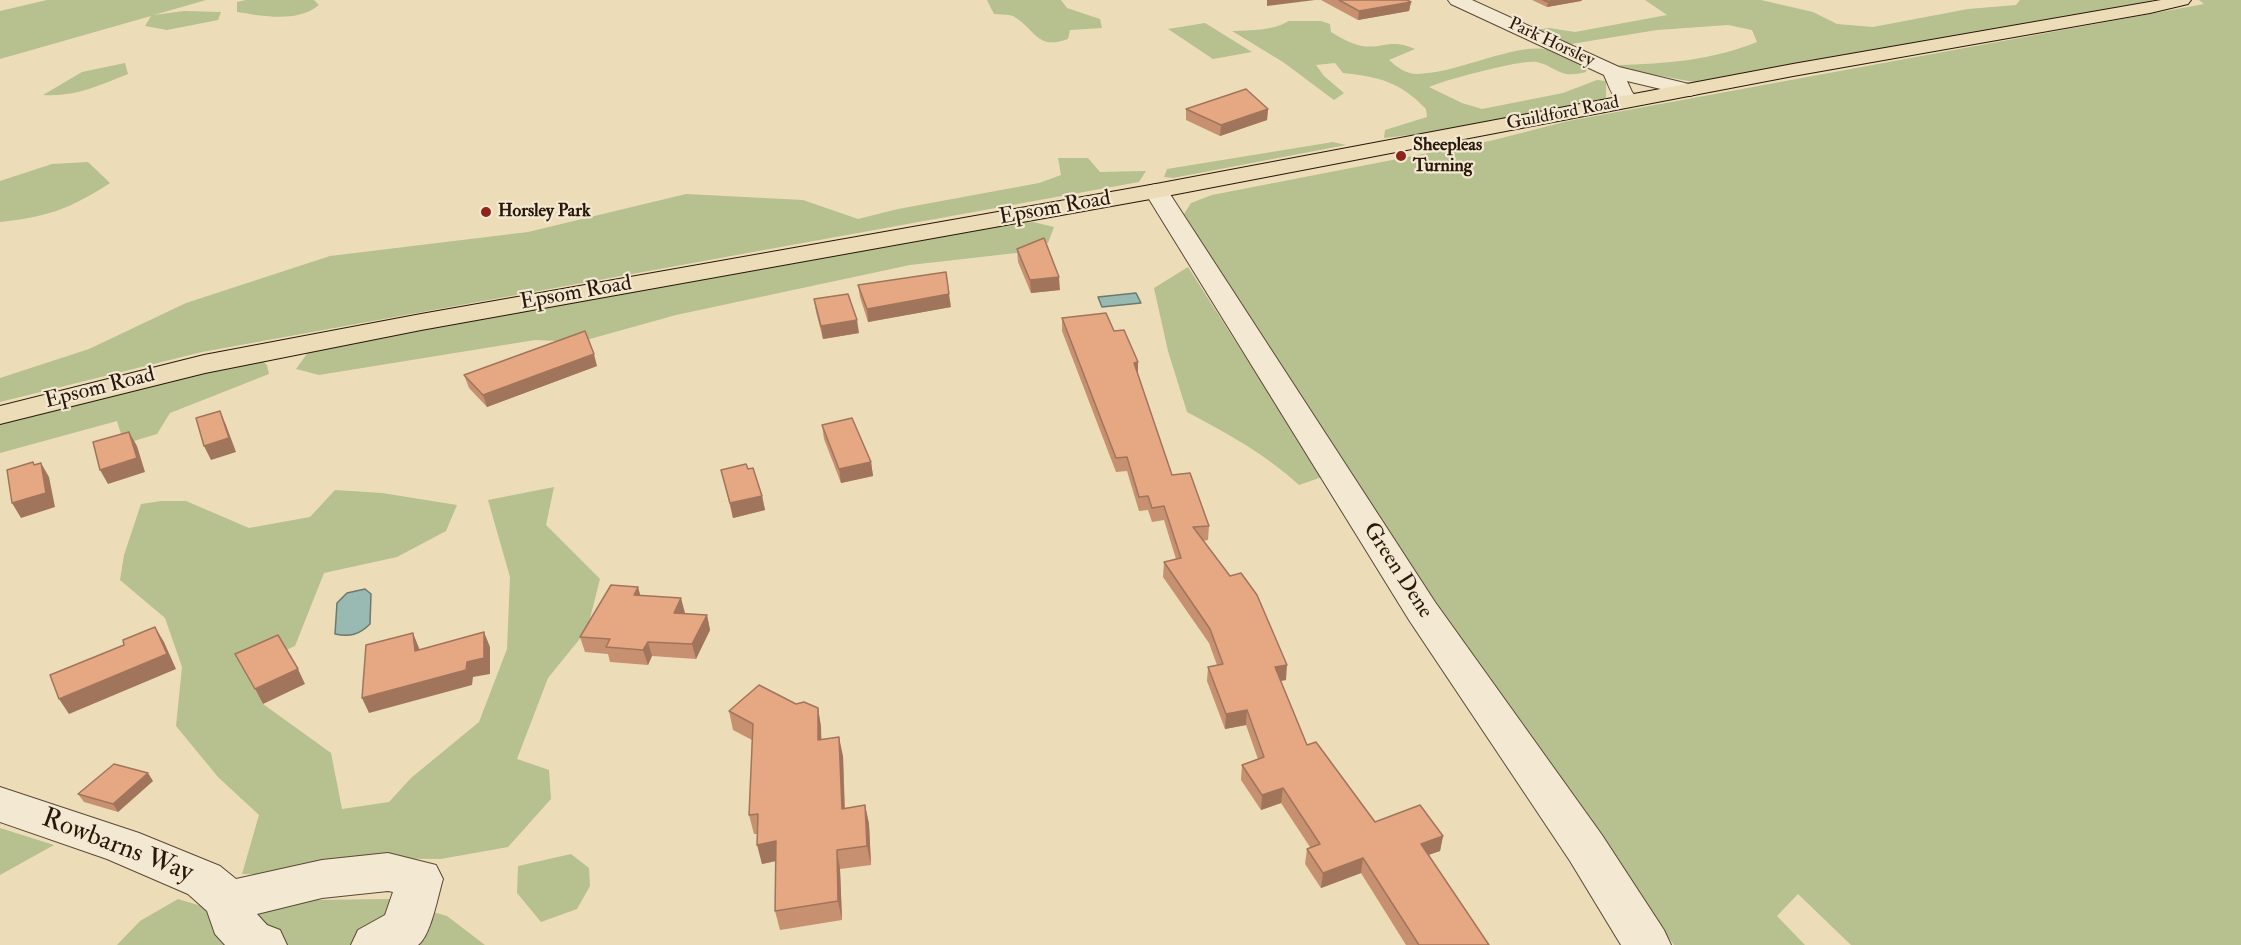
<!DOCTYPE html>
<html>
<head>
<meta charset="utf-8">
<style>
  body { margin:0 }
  canvas { display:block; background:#ecdcb8 }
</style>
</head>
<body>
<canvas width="2241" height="945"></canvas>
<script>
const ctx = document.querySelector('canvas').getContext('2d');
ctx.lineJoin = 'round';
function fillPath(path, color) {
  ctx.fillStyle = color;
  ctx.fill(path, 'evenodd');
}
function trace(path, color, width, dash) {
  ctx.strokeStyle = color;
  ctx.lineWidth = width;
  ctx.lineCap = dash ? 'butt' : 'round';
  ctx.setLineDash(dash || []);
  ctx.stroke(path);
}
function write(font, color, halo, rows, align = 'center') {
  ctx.font = font + ' "IM FELL Double Pica",serif';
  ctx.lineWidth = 4.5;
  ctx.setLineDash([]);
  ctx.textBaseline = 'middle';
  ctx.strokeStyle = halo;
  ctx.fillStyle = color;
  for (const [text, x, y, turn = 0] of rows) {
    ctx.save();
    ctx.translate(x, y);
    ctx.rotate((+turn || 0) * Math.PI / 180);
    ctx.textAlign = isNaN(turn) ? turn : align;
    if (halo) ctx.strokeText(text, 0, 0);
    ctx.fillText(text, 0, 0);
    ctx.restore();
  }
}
fillPath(new Path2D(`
  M47,0h159l-52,15 30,-4 37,1 -3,8 -51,10 -22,-4 6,-10 -151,43v-48z
  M246,0h68l5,5c-22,18 -56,11 -82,7v-10z
  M987,0h74l6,8 33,11 2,9 -32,2 -2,9c-32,12 -33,-11 -55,-23 -5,-2 -14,-1 -19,-2z
  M1645,0h116l52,12 24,12 36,3 95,-18 48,-4 4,-5h132l-1,4 -444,79 -19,-2 -63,-12 -7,-4c47,-1 95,-5 139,-23l-5,-12 -24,-5 -71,5 -92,15 -29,-15 13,-2 26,4 92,-17z
  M2199,0h42v945h-390l-53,-51 -21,22 28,29h-131c-99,-130 -190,-266 -280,-402 -71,-109 -143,-217 -210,-329l7,-11 21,-8 278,-54 78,-20 636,-117z
  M1289,21h32l9,3 1,8c10,6 20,12 31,14 22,3 28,-8 53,3l-26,11c8,7 17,14 28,14 38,0 93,-29 127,-25 16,2 29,10 43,18l-1,5c-27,7 -27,-4 -49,-10 -15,-3 -92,18 -108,25l33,16 20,6 81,-16 34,-13 9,1v17l-8,5 -137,26 -77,9 1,-8 42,-13 -1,-8c-26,-27 -46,-32 -83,-36l-8,-10 -19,2 8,11 20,17 -10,7 -51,-38 -51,-31c19,-1 40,0 57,-10z
  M1205,23l47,29 -39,7 -45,-30z
  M125,63l3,11c-30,12 -53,23 -85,21l39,-23z
  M1333,142l13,3 -173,33 -9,-1 3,-8z
  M1058,158h30l12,14 46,-1 -7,11 -937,170 -202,50v-24l89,-29 97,-46 144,-47 198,-24 158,-38 117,6 55,19 40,-10 141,-26 22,-8z
  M88,162l22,21c-40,26 -63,34 -110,39v-41l52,-17z
  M1033,222l21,5 -6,16 -23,9 -115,13 -234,50 -97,27 -44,-2 -216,35 -23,-6 13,-18 135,-28 546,-97z
  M1188,267l134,210 -23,8c-34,-31 -72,-52 -112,-73l-19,-61 -14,-63z
  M260,359l7,6 2,9 -99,39 -13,21 -33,10 -7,-23 -117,32v-34z
  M554,487l-8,38 54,54 -13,51 -39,48 -31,81 32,11 2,29 -43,48 -67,12 -90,-1 -56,17 -53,-1 17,-59 -41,-38 -42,-51 6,-59 -17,-49 -45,-38 4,-25 17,-51 20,-3h25l63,27 61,-11 25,-27 47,3 75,12 -11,26 -49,26 -73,16 -29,73 -51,23 19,35 68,49 11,56 47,-7 22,-24 68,-56 28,-73 3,-72 -22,-77z
  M0,828l54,17 -54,30z
  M571,854l18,14 1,18 -13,23 -36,13 -24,-29 1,-27z
  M178,899l30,9 102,-8 79,-1 58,17 38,29h-368l23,-24z`), '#b7c08f');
const water = new Path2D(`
  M1136,293l5,10 -39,4 -4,-10z
  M365,589l6,5 -1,30c-11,11 -20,13 -35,10l2,-31 10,-10z`);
fillPath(water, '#99bab3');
trace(water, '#6c796f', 1.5);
const minor = new Path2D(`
  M1448,0h24l147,67 78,19 3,4 -3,4 -7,2 -63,-15 5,11 8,9 -3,4c-21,6 -26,-14 -33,-30l-153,-71z
  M0,787l139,46 81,33 16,13 86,-19 66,-7 48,12 7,14c-5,16 -12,57 -25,66h-67l7,-15 27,-15 8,-23 -5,-1 -66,7 -65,16 10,11 13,5 7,15h-62l-10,-11 -8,-23 -19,-17 -81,-35 -107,-37z`);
const tertiary = new Path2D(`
  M1156,184l8,2 4,5 267,411 167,233 62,95 7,15h-50l-51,-84 -161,-241 -265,-429 4,-5z`);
const primary = new Path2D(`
  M2161,0h30l-3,4 -38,9 -357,63 -637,122 -735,132 -216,43 -205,51v-18l204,-51 217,-41 735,-130 637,-120z`);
trace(minor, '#5a4836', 2);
trace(tertiary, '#5a4836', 2);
trace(primary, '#29170a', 2);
fillPath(minor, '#f3e8d1');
fillPath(tertiary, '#f3e8d1');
fillPath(primary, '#ecdcb8');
fillPath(new Path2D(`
  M1321,0h86l4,2 -2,9 -51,9z
  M1532,0h50l-1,1 -34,6z
  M1186,109h82l-1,11 -47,16 -34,-16z
  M1017,249l43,41 -29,3 -13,-31z
  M858,285l93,22 -83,15 -8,-25z
  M814,299l45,34 -36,6 -7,-27z
  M1062,318l52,13 24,44 34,100 37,51 -1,14 -5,1 83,139 -6,1 27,64 68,77 68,14 -3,15 -12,4 61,90h-83l-45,-72 -40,15 -16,-24 2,-15 3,-2 -29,-44 -20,7 -20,-30 1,-15 16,-6 -12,-34 -21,4 -18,-48 1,-14 9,-2 -8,-22 -46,-66 1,-15 12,-3 -12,-39 -12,2 -4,-12 -9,1 -12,-40 -11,1 -54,-141z
  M597,366l-110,41 -18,-19 -5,-13z
  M822,425l49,37 2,14 -32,7 -17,-44z
  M748,469l14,27 3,14 -32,8 -12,-48z
  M638,587l2,8 45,18v1l22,1 3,15 -14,29 -44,-3 -4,9 -38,-3 -2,-8 -23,-2 -5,-15z
  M796,704l22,4 3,19v13l22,16 2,52 20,-3 4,19 2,41 -31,4 2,51 -62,10 -5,-19 1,-50 -14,3 -5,-30h-3l-5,-19 3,-75 -19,-10 -4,-19z
  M153,781l-35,31 -34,-10 -6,-8z`), '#c69071');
fillPath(new Path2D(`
  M1267,0h48l-48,6z
  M1562,0h20l-1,1 -34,6 1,-5z
  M1411,2l-2,9 -51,9 1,-9z
  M1268,109l-1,11 -47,16 1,-11z
  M1059,277l1,13 -29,3 -1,-13z
  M949,294l2,13 -83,15 -1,-13z
  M857,320l2,13 -36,6 -2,-13z
  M594,354l3,12 -110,41 -4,-12z
  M1138,362v13l-4,-12z
  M220,411l6,14 10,27 -25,8 -7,-14z
  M129,432l8,14 8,26 -37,12 -8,-14z
  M871,462l2,14 -32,7 -2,-14z
  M41,463l8,14 6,30 -34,11 -9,-15z
  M762,496l3,14 -32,8 -3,-15z
  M638,587l4,15 -8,-7z
  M681,598l4,15 -7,15 -4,-15z
  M707,615l3,15 -14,29 -4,-15z
  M155,627l9,15 12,27 -107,45 -10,-15z
  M484,632l6,15v27l-17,3 -1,8 -103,28 -7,-15 105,-36z
  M413,633l6,15 3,18 -7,-15z
  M648,642l4,14 -4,9 -5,-15z
  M1287,665l-1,15 -13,2 2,-15z
  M298,669l7,15 -42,20 -8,-15z
  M818,708l3,19 1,32 -4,-19z
  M1247,710l-1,15 -21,4 1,-15z
  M839,737l4,19 2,72 -3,-19z
  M148,773l5,8 -35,31 -5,-8z
  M1283,788l-2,15 -20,7 1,-15z
  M865,805l4,19 2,41 -4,-19z
  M1443,836l-3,15 -23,8 4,-15z
  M776,841l4,19 -18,4 -5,-19z
  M837,850l3,19 2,51 -4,-19z
  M1363,858l-2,15 -40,15 2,-15z`), '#a1755c');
const building = new Path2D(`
  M1339,0h68l4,2 -52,9z
  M1543,0h19l-14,2z
  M1246,89l22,20 -47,16 -35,-16z
  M1044,238l15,39 -29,3 -13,-31z
  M946,272l3,22 -82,15 -9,-24z
  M848,294l9,26 -36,6 -7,-27z
  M1106,313l8,18 10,-1 14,32 -4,1 38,112 18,-2 19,53 -16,1 37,49 11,-3 16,22 30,70 -12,2 32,78 9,-3 59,80 45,-17 23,31 -22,8 68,101h-70l-56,-87 -40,15 -16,-24 13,-5 -37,-56 -21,7 -20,-30 22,-8 -17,-47 -21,4 -18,-47 15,-3 -13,-35 -46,-67 17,-4 -17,-52 -12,2 -4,-12 -9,1 -12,-40 -11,1 -54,-140z
  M585,331l9,23 -111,41 -19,-20z
  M220,411l9,27 -25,8 -8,-28z
  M852,418l19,44 -32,7 -17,-44z
  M129,432l8,26 -37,12 -7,-28z
  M33,462l1,3 7,-2 5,30 -34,10 -5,-33z
  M746,464l2,5 5,-1 9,28 -32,7 -9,-33z
  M611,585l27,2 -4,8 47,3 -7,15 33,2 -15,29 -44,-2 -5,8 -37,-3 4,-8 -30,-2z
  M155,627l12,27 -108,45 -9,-24 74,-30 -1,-5z
  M484,632v26l-17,4 -1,8 -104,28 4,-53 47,-12 2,18z
  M278,635l20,34 -43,20 -20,-35z
  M759,685l37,19 8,-2 14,6v32l21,-3 3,72 23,-4 2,41 -30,4 1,51 -63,10 1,-70 -19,4 1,-31 -9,1 4,-91 -24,-13z
  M114,764l34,9 -35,31 -35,-10z`);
fillPath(building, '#e6a783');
trace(building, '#a1755c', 1.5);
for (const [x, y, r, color] of [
  [1401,156,6,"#8f2418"],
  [486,212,6,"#8f2418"]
]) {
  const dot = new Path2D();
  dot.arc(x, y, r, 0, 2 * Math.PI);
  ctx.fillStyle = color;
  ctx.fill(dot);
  trace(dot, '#f3e8d1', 2);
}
write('18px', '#29170a', '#f3e8d1', [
  ["Park Horsley",1551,43,25],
  ["Guildford Road",1563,114,-11]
]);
write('bold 18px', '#29170a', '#f3e8d1', [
  ["Sheepleas",1413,146],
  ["Turning",1413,167],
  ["Horsley Park",498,212]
], 'left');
write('22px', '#29170a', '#f3e8d1', [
  ["Epsom Road",1055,209,-10],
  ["Epsom Road",576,294,-10],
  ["Epsom Road",100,389,-14],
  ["Green Dene",1397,571,57]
]);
write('27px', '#29170a', '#f3e8d1', [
  ["Rowbarns Way",117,847,21]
]);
</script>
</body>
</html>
